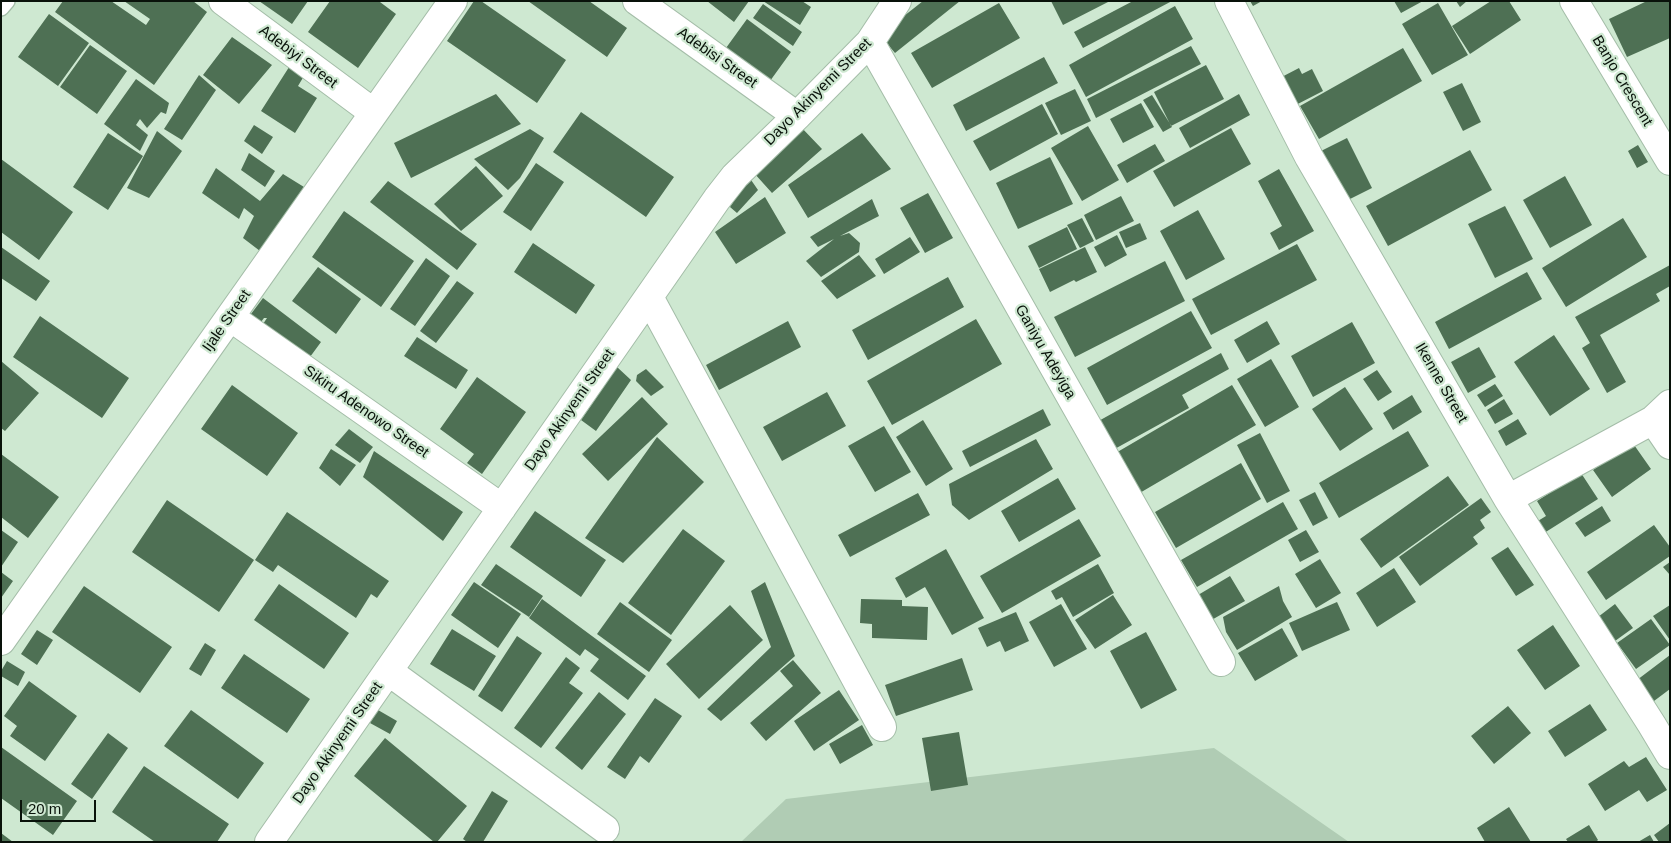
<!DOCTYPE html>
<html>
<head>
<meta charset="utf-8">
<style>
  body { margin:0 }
  #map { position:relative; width:1671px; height:843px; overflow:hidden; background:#cee8d1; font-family:Arial,sans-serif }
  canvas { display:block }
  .frame { position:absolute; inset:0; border:2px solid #09120a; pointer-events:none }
  .scale { position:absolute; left:20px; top:800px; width:76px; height:22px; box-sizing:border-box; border:2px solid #09120a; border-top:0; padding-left:6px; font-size:15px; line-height:18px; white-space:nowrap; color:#09120a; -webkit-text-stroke:4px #cee8d1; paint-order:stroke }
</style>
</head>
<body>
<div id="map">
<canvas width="1671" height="843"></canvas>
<div class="frame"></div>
<div class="scale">20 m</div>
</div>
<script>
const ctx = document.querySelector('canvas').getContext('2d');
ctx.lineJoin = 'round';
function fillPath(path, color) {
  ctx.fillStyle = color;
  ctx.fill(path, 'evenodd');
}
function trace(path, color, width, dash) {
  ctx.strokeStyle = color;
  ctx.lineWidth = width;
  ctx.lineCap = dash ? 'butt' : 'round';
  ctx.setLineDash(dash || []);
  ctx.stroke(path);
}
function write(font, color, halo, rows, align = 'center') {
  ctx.font = font + ' Arial,sans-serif';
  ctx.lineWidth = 4.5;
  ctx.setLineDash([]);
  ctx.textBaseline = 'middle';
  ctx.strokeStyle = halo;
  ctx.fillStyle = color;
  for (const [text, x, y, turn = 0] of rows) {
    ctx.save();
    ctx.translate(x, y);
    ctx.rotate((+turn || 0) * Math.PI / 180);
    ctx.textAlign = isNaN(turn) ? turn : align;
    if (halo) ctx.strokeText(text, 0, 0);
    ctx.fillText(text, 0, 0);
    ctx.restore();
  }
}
fillPath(new Path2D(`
  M1214,748l135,94h-608l45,-43z`), '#b0ccb4');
fillPath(new Path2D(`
  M63,1h48l35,24 4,-6 -26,-18h69l14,11 -53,73 -99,-73z
  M259,1h49l-16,23z
  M330,1h50v1l16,12 -38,54 -50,-36z
  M474,1h7l85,59 -29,43 -90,-62z
  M528,1h61l38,27 -20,29z
  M707,1h42l-15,21z
  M763,1h39l9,6 -11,18z
  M923,1h37l-65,52 -15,-18z
  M1051,1h59l-47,24z
  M1133,1h39l-89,47 -9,-16z
  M1250,1h12l-9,5z
  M1394,1h29l-22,12z
  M1456,1h11l-7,6z
  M1491,1h18l12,19 -51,34 -18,-28z
  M1647,1h23v37l-43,19 -18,-38z
  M999,3l21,35 -88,50 -21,-35z
  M1438,3l30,52 -36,20 -30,-51z
  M763,4l39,28 -9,14 -40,-28z
  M1175,6l18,33 -107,58 -17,-32z
  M49,14l40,29 -31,43 -40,-29z
  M747,19l44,33 -21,29 -44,-33z
  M232,37l40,28 -33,39 -36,-29z
  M90,45l37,26 -30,43 -37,-27z
  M1191,46l10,18 -105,54 -9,-19z
  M1403,48l19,33 -103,58 -19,-33z
  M1044,57l14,26 -92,48 -13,-26z
  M291,64l13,12 -6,10 19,12 -22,35 -34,-22z
  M1206,65l18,34 -53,27 -17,-34z
  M1299,68l3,6 10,-5 11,22 -35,18 -14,-28z
  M199,75l17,15 -34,50 -18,-11z
  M136,79l33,24 -3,11 -5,-2 -14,16 -7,-9 -4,6 12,10 -8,16 -36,-27z
  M1462,83l19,39 -18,9 -20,-39z
  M1075,89l16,32 -30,14 -16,-32z
  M496,94l25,30 -110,54 -17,-35z
  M1239,94l11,21 -60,33 -11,-20z
  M1152,95l20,32 -9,5 -20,-32z
  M1141,103l13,24 -31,16 -13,-24z
  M1042,104l16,30 -68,37 -17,-30z
  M581,112l93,65 -28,40 -93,-65z
  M254,125l19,12 -11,17 -18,-13z
  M800,126l22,23 -50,44 -18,-20z
  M1088,126l31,54 -37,21 -31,-53z
  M1231,128l20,36 -77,43 -21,-36z
  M530,129l14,9 -24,40 -12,12 -34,-31z
  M157,131l25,20 -33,47 -22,-10z
  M108,133l35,23 -35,54 -35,-23z
  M862,133l29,36 -83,49 -20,-33z
  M1347,138l25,50 -34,17 -25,-50z
  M1155,144l10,17 -38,22 -10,-18z
  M1638,145l10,17 -11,6 -9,-17z
  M1470,150l22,40 -104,56 -22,-40z
  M249,153l26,18 -10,16 -24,-17z
  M1050,157l23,47 -55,25 -22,-46z
  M1,159l72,53 -34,48 -38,-28z
  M536,163l28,19 -33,49 -28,-19z
  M476,166l27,30 -42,35 -27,-27z
  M216,168l44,33 23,-27 21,13 -44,64 -17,-13 11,-22 -10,-8 -5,11 -37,-26z
  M1279,169l35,62 -35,19 -9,-17 12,-7 -24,-45z
  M1565,176l27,49 -42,23 -27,-48z
  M749,177l9,13 -21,23 -7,-6z
  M388,181l89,63 -20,26 -87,-68z
  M928,193l25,45 -28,15 -25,-45z
  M1121,196l13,25 -38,19 -12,-25z
  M765,197l21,36 -50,31 -21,-32z
  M872,199l7,17 -39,20 9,-3 11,10 -1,9 -38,25 -15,-16 28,-22 -16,8 -8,-10z
  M1505,206l28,53 -38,19 -27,-54z
  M1198,210l27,49 -39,21 -26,-49z
  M344,211l70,50 -33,46 -69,-50z
  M1082,218l12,23 -14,7 -13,-23z
  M1623,218l24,39 -81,50 -24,-39z
  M1140,223l7,16 -21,9 -7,-16z
  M1067,227l10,22 -38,19 -11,-22z
  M1117,235l10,20 -22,12 -11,-20z
  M910,237l10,15 -36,22 -9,-15z
  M533,243l62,42 -19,29 -62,-42z
  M1297,244l20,36 -106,55 -19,-36z
  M1,247l49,34 -14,20 -35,-23z
  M1085,247l12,25 -21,10 -2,-2 -24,12 -11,-23z
  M859,255l17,21 -39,23 -16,-18z
  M426,258l24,18 -35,50 -25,-17z
  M1165,261l20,40 -110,56 -21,-40z
  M1670,265v21l-14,8 4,7 -60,34 26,47 -19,11 -25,-45 8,-5 -15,-26z
  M318,267l43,32 -25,35 -44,-33z
  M1527,272l15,27 -93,50 -14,-27z
  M948,277l16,30 -96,53 -16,-30z
  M457,281l17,12 -38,50 -16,-12z
  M263,298l58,44 -11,15 -47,-33 4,-6h-3l-6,8 -10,-8z
  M1191,311l21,37 -105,57 -20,-37z
  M40,316l89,62 -27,40 -89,-61z
  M976,319l26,45 -110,61 -25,-44z
  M788,321l13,26 -82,43 -13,-25z
  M1267,321l13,23 -33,19 -13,-23z
  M1352,322l23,41 -62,34 -22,-41z
  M1554,335l36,54 -40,27 -36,-54z
  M417,337l51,33 -12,19 -52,-33z
  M1479,347l17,30 -28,16 -17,-31z
  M1221,353l8,16 -47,26 7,13 -78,43 -16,-28z
  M1271,359l28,48 -34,20 -28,-48z
  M1,361l38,32 -34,38 -4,-3z
  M617,367l14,13 -35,51 -15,-11z
  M646,369l18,18 -13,9 -15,-15 1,-6z
  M1377,370l15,22 -14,9 -15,-22z
  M477,377l49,35 -44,62 -15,-11 7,-9 -34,-25z
  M1495,384l8,12 -18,11 -8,-12z
  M232,385l66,48 -31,43 -66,-47z
  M1232,385l24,40 -118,69 -24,-40z
  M1345,387l28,42 -33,22 -28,-42z
  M827,392l19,34 -64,35 -19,-34z
  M1412,395l10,17 -29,18 -10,-17z
  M642,397l26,27 -60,57 -26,-27z
  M1504,399l9,15 -18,10 -8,-14z
  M1043,409l8,16 -81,42 -8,-16z
  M1518,419l9,15 -21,12 -8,-15z
  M923,420l30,49 -27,17 -30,-49z
  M884,426l27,46 -36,20 -27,-46z
  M349,429l24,18 -13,16 -25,-18z
  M1408,431l21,35 -90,52 -20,-35z
  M1260,433l30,58 -23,12 -30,-58z
  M657,437l47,45 -81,81 -38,-25z
  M1036,439l17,30 -84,51 -17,-15 -3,-21z
  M1632,442l19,27 -39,28 -19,-27z
  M331,449l25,16 -16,21 -21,-18z
  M374,451l89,61 -20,29 -80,-64z
  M1,454l58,43 -31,41 -27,-21z
  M1241,463l20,36 -85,49 -21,-36z
  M1581,473l17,26 -57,36 -8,-11 13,-8 -9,-15z
  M1448,476l21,29 -88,63 -21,-29z
  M1058,478l18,31 -57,33 -18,-31z
  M1315,492l13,26 -15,8 -14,-26z
  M918,493l12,22 -80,42 -12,-22z
  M1481,498l10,14 -11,8 5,8 -12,9 5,7 -58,42 -21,-29z
  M167,500l87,60 -35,52 -87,-60z
  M1283,502l15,27 -101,58 -16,-27z
  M1602,506l9,15 -26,16 -10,-14z
  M535,511l71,49 -25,37 -71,-50z
  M287,512l102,69 -12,17 -6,-4 -15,24 -78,-53 -5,7 -18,-12z
  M1079,519l22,37 -99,57 -22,-37z
  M1654,525l16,22v9l-64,44 -19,-28z
  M683,529l42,32 -54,74 -43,-32z
  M1,530l17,12 -17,25z
  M1306,530l13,22 -19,10 -12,-22z
  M1508,547l26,38 -18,11 -25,-38z
  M946,549l38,69 -32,17 -27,-48 -19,11 -11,-20z
  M1320,559l21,34 -25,15 -21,-34z
  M1670,562v13l-7,-8z
  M496,564l47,32 -14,21 -48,-32z
  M1098,564l16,29 -41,24 -11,-20 -6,3 -5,-9z
  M1394,568l22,34 -39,25 -21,-34z
  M1,572l12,9 -12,17z
  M1230,576l15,25 -37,21 -15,-24z
  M474,582l47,32 -23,34 -47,-33z
  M765,582l30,74 -74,65 -14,-12 64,-62 -20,-56z
  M279,584l70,49 -25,36 -70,-49z
  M84,586l88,61 -32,46 -88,-61z
  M1279,586l4,15 9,16 -55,33 -11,-18 -3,-15z
  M1113,595l19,30 -37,24 -20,-29z
  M542,599l104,77 -18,24 -38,-29 9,-12 -14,-10 -5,7 -51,-38z
  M861,599l41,1v6l26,1 -1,33 -55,-2v-14l-12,-1z
  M620,602l52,38 -23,32 -52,-38z
  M1337,602l13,28 -48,21 -13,-28z
  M1061,604l26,45 -33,18 -25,-45z
  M1615,604l18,24 -18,13 -17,-24z
  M730,605l33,35 -64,59 -33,-35z
  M1670,605v35l-17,-24z
  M1016,612l13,29 -24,11 -5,-11 -13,6 -9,-19z
  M1651,619l19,26 -34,24 -19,-26z
  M1553,625l27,41 -35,24 -28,-40z
  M1282,628l16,28 -43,25 -17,-28z
  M452,629l44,27 -22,35 -44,-27z
  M37,630l16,10 -16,25 -16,-11z
  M1146,632l31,58 -36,19 -31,-58z
  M517,636l25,17 -40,59 -24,-16z
  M205,643l11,7 -15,26 -12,-7z
  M244,654l66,45 -23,34 -66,-45z
  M1670,655v34l-16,12 -17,-21z
  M566,657l14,11 -11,15 14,10 -42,55 -27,-20z
  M962,658l11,32 -77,26 -11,-31z
  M793,660l28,33 -55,48 -16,-18 43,-37 -13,-15z
  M7,661l18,11 -7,14 -17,-10v-5z
  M29,681l48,35 -32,45 -35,-25 7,-10 -13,-10z
  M839,690l20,30 -45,31 -20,-30z
  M599,692l27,22 -44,56 -27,-22z
  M655,698l27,18 -33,47 -9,-7 -15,23 -18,-12z
  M1590,704l17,26 -42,27 -17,-26z
  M1508,706l23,27 -37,31 -23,-28z
  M191,710l73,53 -26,36 -74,-53z
  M378,710l19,11 -7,13 -20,-11z
  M862,725l11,20 -33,19 -11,-20z
  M959,732l9,53 -37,6 -9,-53z
  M108,733l20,15 -36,51 -21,-15z
  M385,738l82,68 -30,36h-3l-80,-66z
  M1,747l76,54 -24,34 -52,-37z
  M1646,757l21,33 -20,12 -8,-12 -34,21 -17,-27 36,-23 5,6z
  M144,766l85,58 -12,18h-62l-43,-30z
  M492,791l16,10 -25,41h-16l-4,-3z
  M1509,807l22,35h-46l-8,-14z
  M1670,823v19h-11l-5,-7z
  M1589,825l9,15 -2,2h-28l-2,-3z
  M1,833l12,9h-12z
  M1650,835l4,7h-16z`), '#4e7054');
const service = new Path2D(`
  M1,8l6,-7`);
const minor = new Path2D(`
  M223,1l151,112
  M637,1l160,115
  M1229,1l80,156 199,342 144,226 18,30
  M1574,1l96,160
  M870,42l351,620
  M649,297l233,430
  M230,317l272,191
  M1653,420l17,25
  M1508,499l145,-79 17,-16
  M1,641l452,-640
  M388,671l217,158
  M269,842l448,-643 18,-23 62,-60 73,-74 27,-41`);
trace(service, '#a4bda8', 18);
trace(minor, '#a4bda8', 30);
trace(service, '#fff', 15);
trace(minor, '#fff', 28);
write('15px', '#09120a', '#cee8d1', [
  ["Adebiyi Street",298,57,37],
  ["Adebisi Street",717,58,35],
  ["Banjo Crescent",1622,81,59],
  ["Dayo Akinyemi Street",818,92,-45],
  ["Ijale Street",227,321,-55],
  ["Ganiyu Adeyiga",1045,352,60],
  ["Ikenne Street",1441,383,60],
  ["Dayo Akinyemi Street",570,410,-55],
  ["Sikiru Adenowo Street",366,412,35],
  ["Dayo Akinyemi Street",338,743,-55]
]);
</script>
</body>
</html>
